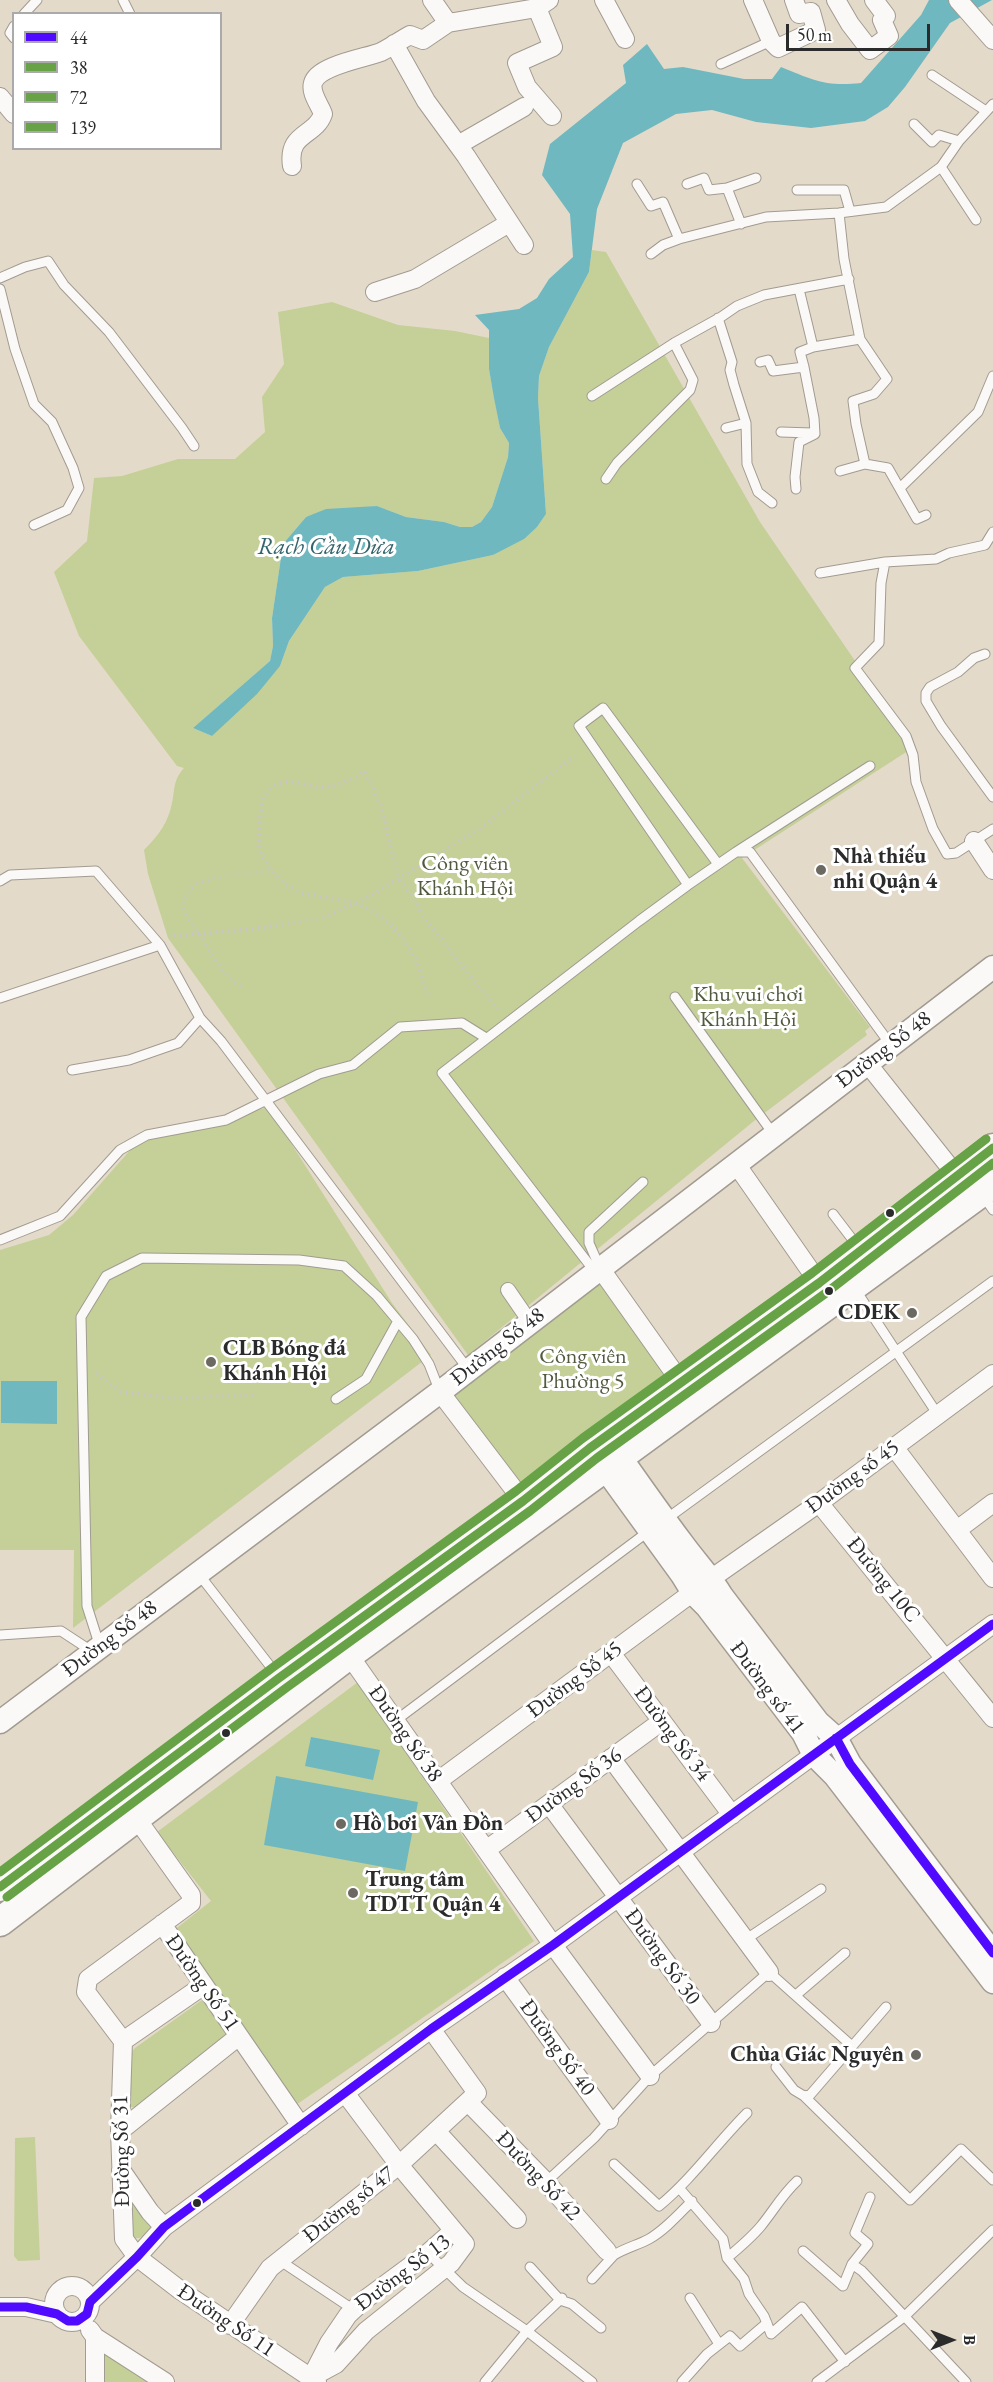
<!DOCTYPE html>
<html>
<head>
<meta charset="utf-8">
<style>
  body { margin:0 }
  #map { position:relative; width:993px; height:2382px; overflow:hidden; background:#e4dac9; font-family:"EB Garamond",serif }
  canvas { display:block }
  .legend { position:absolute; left:12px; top:12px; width:210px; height:138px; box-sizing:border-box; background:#fff; border:2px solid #aaa; margin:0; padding:8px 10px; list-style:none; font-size:18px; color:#2b2b2b }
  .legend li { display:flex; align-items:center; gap:12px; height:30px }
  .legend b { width:30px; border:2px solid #aaa }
  .north { position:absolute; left:921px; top:2310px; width:60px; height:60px; -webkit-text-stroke:4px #fff; paint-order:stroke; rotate:90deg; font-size:16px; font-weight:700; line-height:24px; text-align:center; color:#2b2b2b }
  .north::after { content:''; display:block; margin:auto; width:21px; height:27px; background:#2b2b2b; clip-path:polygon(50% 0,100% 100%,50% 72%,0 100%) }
  .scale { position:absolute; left:786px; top:24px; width:144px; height:27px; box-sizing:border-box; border:3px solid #2b2b2b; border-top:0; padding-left:8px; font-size:18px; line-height:21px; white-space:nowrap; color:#2b2b2b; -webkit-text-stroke:4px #fff; paint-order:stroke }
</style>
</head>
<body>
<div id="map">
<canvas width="993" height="2382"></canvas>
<ul class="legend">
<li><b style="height:8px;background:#4f0aff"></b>44</li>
<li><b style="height:8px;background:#67a246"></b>38</li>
<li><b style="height:8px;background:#67a246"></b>72</li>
<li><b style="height:8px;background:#67a246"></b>139</li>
</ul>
<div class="north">B</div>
<div class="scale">50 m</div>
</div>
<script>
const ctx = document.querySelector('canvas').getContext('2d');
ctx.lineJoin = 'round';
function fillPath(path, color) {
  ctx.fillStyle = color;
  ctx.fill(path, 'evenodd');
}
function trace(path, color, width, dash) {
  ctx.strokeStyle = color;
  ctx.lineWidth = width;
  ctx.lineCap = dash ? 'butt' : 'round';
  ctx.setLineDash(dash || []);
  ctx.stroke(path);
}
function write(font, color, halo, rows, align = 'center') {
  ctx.font = font + ' "EB Garamond",serif';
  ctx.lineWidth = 6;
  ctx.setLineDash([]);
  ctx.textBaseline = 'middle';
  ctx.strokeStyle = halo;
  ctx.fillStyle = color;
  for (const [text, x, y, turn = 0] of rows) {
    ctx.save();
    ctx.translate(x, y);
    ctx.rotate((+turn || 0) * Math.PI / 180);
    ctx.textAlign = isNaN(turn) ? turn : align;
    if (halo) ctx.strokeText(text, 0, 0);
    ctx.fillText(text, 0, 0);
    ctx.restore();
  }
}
fillPath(new Path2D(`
  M592,250l14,2 154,270 154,225 -172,111 128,169 -5,4 2,4 -113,86 -286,234 -300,-417 -20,-64 -4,-24c12,-12 21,-23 26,-39 6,-18 1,-29 14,-43l-7,-2 -98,-130 -25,-64 33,-31 7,-63 28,-2 56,-17h57l30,-27 -3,-35 22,-33 -6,-52 54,-10 66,23 57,6 34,7v31l11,59 9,15 -1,14 -16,50 -11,15 -9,5h-12l-16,-5 -38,-5 -29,-11 -71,11 -23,27 -11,74 1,28 -3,15 -77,67 19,8 68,-70 9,-25 36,-54 18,-10 75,-6 75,-16 44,-28 9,-13 -8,-116 1,-22 10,-29 40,-75z
  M268,1107l19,30h3l1,6 101,160 39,52 -358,273 1,-78h-74v-300l49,-15 24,-20 59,-67 28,-15 52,-10z
  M597,1277l75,105 -144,111 -79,-101z
  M358,1682l176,259 -241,166 -120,-176 38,-30 -54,-69z
  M202,2000l5,1 23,34 -93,72h-8l1,-53 5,-6z
  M35,2137l5,123 -22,1 -4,-5 1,-118z
  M129,2191l23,34c-4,9 -9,14 -19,13l-4,-8z
  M104,2355h6l45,27h-56l1,-24z`), '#c4d098');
fillPath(new Path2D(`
  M929,0h63l-42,23 -45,64 -17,20 -23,14 -54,7 -55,-6 -44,-12 -36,4 -53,29 -26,66 -8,63 -40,75 -10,29 -1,22 8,116 -9,13 -13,12 -31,16 -75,16 -75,6 -18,10 -36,54 -9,25 -23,28 -45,42 -19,-8 77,-67 3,-15 -1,-28 11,-74 23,-27 20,-8 51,-3 29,11 38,5 16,5h12l9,-5 11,-15 16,-50 1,-14 -9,-15 -6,-30 -5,-29v-39l-14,-15 44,-6 18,-11 12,-19 24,-22 -3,-43 -28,-39 8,-31 76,-61 -3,-18 24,-21 17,25 19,-2 61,12h28l9,-12c32,13 45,20 80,16l60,-68z
  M1,1381h56v43l-56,-1z
  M311,1737l69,13 -7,30 -68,-14z
  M276,1776l142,26 -13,69 -141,-26z`), '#6fb8c0');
const service = new Path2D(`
  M123,0l7,14
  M24,14l13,-14
  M14,26l-4,7 4,5
  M721,64l50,-23
  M932,75l54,36
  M914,124l18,18 7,-7 20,6
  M941,167l35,53
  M637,184l14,22 12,-4 16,37
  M687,184l17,-6 5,12 18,-2 29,-10
  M727,188l14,36
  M797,190h47l6,21
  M651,254l12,-9 16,-6 87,-22 73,-4 47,-6 55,-40 18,-26 34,-37
  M0,278l25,-11 23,-6 16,24 45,47 73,96 12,18
  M0,289l15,60 19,55 18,18 21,46 6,20 -12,22 -33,15
  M799,289l14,58
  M718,318l14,44 -2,8 4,15 12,38 1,41 11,28 14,11
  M860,339l27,40 -13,15 -21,7 3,23 9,40
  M760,362l8,-2 5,11 31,-4 -4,-15 13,-5 47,-8 -16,-80 -5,-46
  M592,396l82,-53 47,-26 16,-11 27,-11 85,-16
  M726,428l20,-5
  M781,432l31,1
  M840,471l25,-7 23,4 29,51 9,-4
  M606,479l11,-16 73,-73 3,-10 -19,-37
  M900,488l78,-76 15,-36
  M796,489l-1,-12 4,-35 16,-8 -1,-16 -10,-51
  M885,562l-4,21 -2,60 -24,25 51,68 7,19 3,27 17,47 14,25 9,-1 37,-24
  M820,573l65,-11 51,-3 13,-6 36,-8 8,-13
  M985,654l-11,4 -16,14 -28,15 -4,6v8l15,25 52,71
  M736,852h14l140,192
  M0,881l10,-6 86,-4 64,74 40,73 21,23 247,328
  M688,885l-109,-159 24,-18 115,156
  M675,997l99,138
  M0,998l160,-53
  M72,1070l57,-10 49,-17 22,-25
  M982,1194l11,16
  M833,1214l26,34
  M0,1240l60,-24 60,-66 27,-15 79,-15 93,-46 34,-9 47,-38 62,-4 24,15
  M600,1268l-11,-25v-11l54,-50
  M595,1272l-153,-199 197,-152 49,-36 48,-33 134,-86
  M855,1289l83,126
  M336,1399l30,-20 32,-58
  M665,1520l328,-239
  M198,1573l79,102
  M0,1635l61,-4 32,21
  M100,1647l-13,-41 -6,-289 25,-41 36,-18 157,2 45,6 33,30 36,43 16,25 11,28
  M395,1721l254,-190
  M745,1940l76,-51
  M796,1995l49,-42
  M886,2007l-76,88 -6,1 106,104 51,-51 32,31
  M776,2067l18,23 10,6
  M614,2164l45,42c33,-27 58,-63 88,-93
  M546,2182l48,-44 56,-62 119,-104 83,74
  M680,2189l43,50 4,19 17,21 5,15 15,22 7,18 31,-27 43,55
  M607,2251l7,4c11,-7 24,-10 35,-16 16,-9 30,-25 43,-38
  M803,2251l40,35 9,-22 16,-20 -13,-11 15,-36
  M428,2253l35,34 64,44 65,51
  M727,2258c12,-10 24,-20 34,-32 13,-16 21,-31 36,-45
  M279,2260l75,50
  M852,2264l10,7 104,111
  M530,2267l30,33 12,4 29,24
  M592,2279l22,-24
  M690,2298l29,46
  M485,2382l42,-51 35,-33
  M682,2382l25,-28 23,-18 10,10 27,-23
  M817,2382l87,-65 89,-87`);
const pedestrian = new Path2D(`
  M508,1290l22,32`);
const minor = new Path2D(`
  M432,0l16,23
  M604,0l21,39
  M753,0l18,41 7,7 38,-18 -5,-18 -12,2 -5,-14
  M836,0l14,24 20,26 19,-14 -7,-16 4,-4 -12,-16
  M958,0l35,40
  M537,8l16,39 -36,16 10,24 25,29
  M394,44l32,57 40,55 58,89
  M0,97l14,17
  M458,145l66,-38
  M292,166c-5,-34 23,-29 31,-52 -3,-9 -13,-21 -10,-31 5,-18 53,-25 68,-31 10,-5 20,-12 29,-17l13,5 25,-17 89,-15 12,-8
  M375,292l40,-13 94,-56
  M974,841l19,29
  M867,1063l89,112
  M736,1164l83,119
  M600,1268l80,113
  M440,1392l83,109
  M894,1447l99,131
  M819,1503l174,215
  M957,1530l36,-27
  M611,1653l121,162
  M349,1655l204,290 97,131
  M611,1758l158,214
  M438,1781l274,-203 107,-75 174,-129
  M549,1804l162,219
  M137,1819l54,76v8l-103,76 -2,13 37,49 -3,90 4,108 13,18 43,33 137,92
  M486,1850l176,-129
  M162,1924l139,202
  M505,1977l104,143
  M123,2041l81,-56
  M468,2102l78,80 61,69
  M120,2131l119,-95
  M436,2131l81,88
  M121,2170l29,42 14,15
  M54 2304a18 18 0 1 1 36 0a18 18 0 1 1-36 0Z
  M90,2302l47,-45 27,-30 267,-198 122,-84 440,-321
  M0,2307h26l31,7
  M230,2325l40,-57 129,-103 78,-72 -46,-64
  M90,2330l5,7v45
  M95,2337l70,45
  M312,2377l24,-13 30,-33 85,-68 14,-19 -66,-79 -54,-72
  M311,2378l18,-35 19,-28 15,-14 65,-48 25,-22`);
const tertiary = new Path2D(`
  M612,1445c23,33 46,66 71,99 13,18 28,33 39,52l96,126 18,16 14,26 143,189
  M595,1455l87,120 11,18 14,14 96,126 11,22 21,21 158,206
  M0,1722l440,-330 553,-425`);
const primary = new Path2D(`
  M0,1887l279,-209 244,-177 67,-53 229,-165 174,-135
  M0,1922l349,-267 644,-471`);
trace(service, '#a19b91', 11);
trace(pedestrian, '#a19b91', 16);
trace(minor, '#a19b91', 20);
trace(tertiary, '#a19b91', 25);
trace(primary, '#a19b91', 31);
trace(new Path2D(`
  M174,936l86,-8 65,-11 40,-18 114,-70 92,-70
  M241,986c-20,-11 -29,-32 -40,-50 -5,-8 -16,-18 -17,-27 -5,-37 65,-36 88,-37
  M428,994c-8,-28 -21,-59 -46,-76 -8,-6 -19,-13 -29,-15 -31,-8 -55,-3 -79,-30 -5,-7 -12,-14 -14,-23 -3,-8 0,-19 0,-27 1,-15 1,-28 14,-37 14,-9 29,0 44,1 18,0 32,-6 47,-16l16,35 17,71 15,20 9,18 48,61 31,36
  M96,1373l25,19 47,6 88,-3`), '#c9c6c2', 4, [1.5, 4.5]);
trace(service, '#fbf9f7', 9);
trace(pedestrian, '#fbf9f7', 14);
trace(minor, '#fbf9f7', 18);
trace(tertiary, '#fbf9f7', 22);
trace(primary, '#fbf9f7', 28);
trace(new Path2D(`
  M836,1738l14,26 143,189
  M0,2307h26l31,7 11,7h9l10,-7 3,-12 47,-45 27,-30 267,-198 122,-84 440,-321`), '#4f0aff', 9);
trace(new Path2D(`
  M0,1887l279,-209 244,-177 67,-53 229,-165 174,-135`), '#67a246', 9);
trace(new Path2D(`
  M7,1897l279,-209 244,-177 67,-53 229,-165 167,-130`), '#67a246', 9);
trace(new Path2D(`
  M0,1872l272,-204 244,-177 67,-53 229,-165 174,-134`), '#67a246', 9);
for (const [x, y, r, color] of [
  [821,870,6,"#6c6862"],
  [890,1213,5,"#2b2b2b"],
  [829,1291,5,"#2b2b2b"],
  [912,1313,6,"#6c6862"],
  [211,1362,6,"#6c6862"],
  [226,1733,5,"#2b2b2b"],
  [341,1824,6,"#6c6862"],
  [353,1893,6,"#6c6862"],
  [916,2055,6,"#6c6862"],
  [197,2203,5,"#2b2b2b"]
]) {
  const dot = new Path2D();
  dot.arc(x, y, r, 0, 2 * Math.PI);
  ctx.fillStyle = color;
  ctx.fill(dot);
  trace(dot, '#fff', 2);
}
write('bold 22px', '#2b2b2b', '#fff', [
  ["Nhà thiếu",833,857],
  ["nhi Quận 4",833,882],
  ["CDEK",900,1313,"right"],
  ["CLB Bóng đá",223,1349],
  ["Khánh Hội",223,1374],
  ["Hồ bơi Vân Đồn",353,1824],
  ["Trung tâm",365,1880],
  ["TDTT Quận 4",365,1905],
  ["Chùa Giác Nguyên",904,2055,"right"]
], 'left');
write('22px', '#515a3f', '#fff', [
  ["Công viên",465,864],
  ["Khánh Hội",465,889],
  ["Khu vui chơi",748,995],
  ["Khánh Hội",748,1020],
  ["Công viên",583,1357],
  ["Phường 5",583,1382]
]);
write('22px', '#2b2b2b', '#fff', [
  ["Đường Số 48",884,1050,-37],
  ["Đường Số 48",498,1347,-38],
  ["Đường số 45",853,1477,-36],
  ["Đường 10C",883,1580,51],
  ["Đường Số 48",110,1639,-37],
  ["Đường Số 45",575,1680,-37],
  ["Đường số 41",767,1688,53],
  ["Đường Số 38",405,1734,55],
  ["Đường Số 34",672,1734,53],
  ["Đường Số 36",574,1786,-36],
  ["Đường Số 30",662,1957,54],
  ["Đường Số 51",202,1983,55],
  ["Đường Số 40",557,2048,54],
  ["Đường Số 31",122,2151,-91],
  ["Đường Số 42",538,2176,47],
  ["Đường số 47",349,2205,-38],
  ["Đường Số 13",403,2273,-37],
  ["Đường Số 11",226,2321,34]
]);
write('italic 24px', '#33646c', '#fff', [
  ["Rạch Cầu Dừa",326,547]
]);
</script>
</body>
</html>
